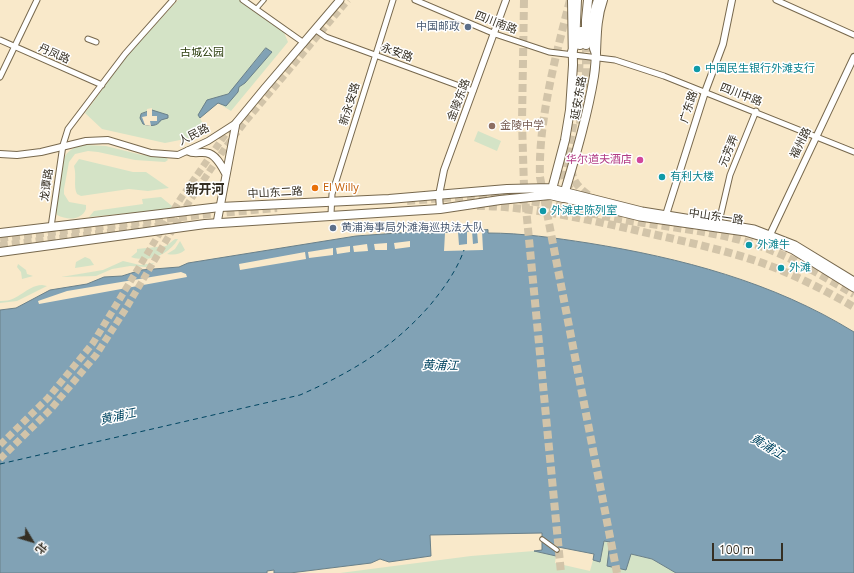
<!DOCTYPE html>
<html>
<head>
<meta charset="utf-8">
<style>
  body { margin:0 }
  #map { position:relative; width:854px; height:573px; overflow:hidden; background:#f9e9ca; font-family:"Open Sans","Noto Sans SC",sans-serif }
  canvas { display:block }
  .north { position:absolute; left:12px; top:521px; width:40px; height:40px; -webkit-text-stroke:3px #fff; paint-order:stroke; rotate:128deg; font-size:11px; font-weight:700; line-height:16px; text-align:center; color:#352f23 }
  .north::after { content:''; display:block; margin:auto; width:14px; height:18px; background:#352f23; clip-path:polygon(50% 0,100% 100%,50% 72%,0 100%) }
  .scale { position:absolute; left:712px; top:543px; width:71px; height:18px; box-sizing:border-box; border:2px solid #352f23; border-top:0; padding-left:5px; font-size:12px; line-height:14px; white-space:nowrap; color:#352f23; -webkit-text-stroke:3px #fff; paint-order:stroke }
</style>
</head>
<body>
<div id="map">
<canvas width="854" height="573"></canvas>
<div class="north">北</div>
<div class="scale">100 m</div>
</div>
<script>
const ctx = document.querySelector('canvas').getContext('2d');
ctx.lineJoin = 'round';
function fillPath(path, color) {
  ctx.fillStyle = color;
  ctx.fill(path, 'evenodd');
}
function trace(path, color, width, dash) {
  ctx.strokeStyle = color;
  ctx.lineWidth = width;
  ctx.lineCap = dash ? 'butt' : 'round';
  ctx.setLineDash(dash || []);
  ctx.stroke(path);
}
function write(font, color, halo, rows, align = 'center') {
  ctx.font = font + ' "Open Sans","Noto Sans SC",sans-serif';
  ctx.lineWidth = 3;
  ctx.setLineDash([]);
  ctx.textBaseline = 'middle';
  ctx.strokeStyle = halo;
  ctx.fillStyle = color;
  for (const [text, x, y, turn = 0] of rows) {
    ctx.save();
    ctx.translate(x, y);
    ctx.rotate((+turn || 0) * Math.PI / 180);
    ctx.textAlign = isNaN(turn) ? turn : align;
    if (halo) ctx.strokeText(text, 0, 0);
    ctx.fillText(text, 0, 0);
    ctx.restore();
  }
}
fillPath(new Path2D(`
  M178,0h65l39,28 6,14 -57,69 -13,-8 -18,15 5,10 -15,10 -25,5 -63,-14 -17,-16 42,-57z
  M478,131l23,10 -4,10 -23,-10z
  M85,145l21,1 36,9 24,2 2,3 -3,2 -30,-2 -37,-8 -10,-1 -13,3 -6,8 -5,27v5l5,8 17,3v4c-5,12 -19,11 -29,6l-2,-7 10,-52c5,-7 11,-10 20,-11z
  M79,159l54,13h13l23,16 -21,3 -19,-2 -48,7 -4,-2c-4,-8 0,-18 -3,-28z
  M161,197l11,9 -1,3 -82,8 5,-6 49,-7 -1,-5z
  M175,239h3c-9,16 -30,24 -47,18l6,-5v-3l29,-3z
  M180,241l5,9c-6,5 -11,5 -18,4l8,-5z
  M85,257l5,2 4,6 -19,3 1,-6z
  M123,261l17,4 15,-2 -9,4 -16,-1 -18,3 -16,7 -35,1 42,-7z
  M18,264l8,6 1,4 6,2 -11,3 -1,-7 -4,-5z
  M42,285l5,1 -30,15 -17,2v-2c19,1 25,-15 42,-16z
  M604,541l7,1 -4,24 23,-12 22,5 24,14h-336l131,-17 63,-5 22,5 -1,7 35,8 3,-11 7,1z`), '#d4e3c6');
const water = new Path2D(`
  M266,48l6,4 -27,31 -6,4 -1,5 -12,14 -8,-3 -18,15 -2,-3 9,-15 21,-6z
  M152,110l16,5v3l-7,2c-4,7 -11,6 -18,4l-3,-6 1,-4z
  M488,230v3c34,0 67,5 100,10 93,15 185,39 266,89v241h-178l-24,-14 -21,-5 -5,16 -19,-4 3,-24 -6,-1 -4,21 -7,-2 1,-6 -36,-7 -2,9 -22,-5 8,-1v-17l-112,2 1,21 -42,6 -9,-3 -9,4 -81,10h-16v-3l-7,1v2h-267v-263l16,-2 34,-18 37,-6 17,-7 18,-1 19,-6 38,-3 9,-4 168,-27 69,-5v2z`);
fillPath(water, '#81a2b5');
trace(water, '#6a8089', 1);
fillPath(new Path2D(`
  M152,108v8h5v5h-7l1,5 -6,-1 -3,-8 5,-1v-7z
  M472,231l1,13 5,-1 -1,-12h5l1,19 -39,1 1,-18 13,-1 1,13 8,-1v-12z
  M410,241v6l-15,2 -1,-6z
  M387,243v7h-12l-1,-6z
  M367,244l1,7 -14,1 -1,-6z
  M350,246v6l-13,2 -1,-6z
  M333,248v7l-24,3 -1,-6z
  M305,252l1,7 -66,11 -1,-6z
  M181,272l5,2 1,3 -148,27 -1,-3 29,-10z`), '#f9e9ca');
trace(new Path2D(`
  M0,464l300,-69c52,-23 93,-47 131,-91 13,-16 26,-34 33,-54`), '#004561', 1, [5, 4]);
trace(new Path2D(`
  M0,445l48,-47 45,-55 88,-145 51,-73
  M0,459l51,-50 45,-54 29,-45 64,-108 36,-54 20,-26 103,-122`), '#d2c4a9', 7, [7, 3.5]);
trace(new Path2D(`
  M580,124l6,-50v-29
  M572,169c-1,14 12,23 23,31
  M570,189l-5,-8 -2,-7 10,-48 6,-49 1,-32
  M520,200c34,4 66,13 99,19 45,8 91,11 135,25 35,11 68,32 100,50
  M407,201l64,-5 34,2
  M477,206c51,0 109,13 158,24 46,11 94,20 138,37 28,11 55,25 81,40
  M0,238l208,-24 69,-6
  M0,246l162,-20`), '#d2c4a9', 8, [8, 4]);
trace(new Path2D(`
  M524,0l-2,122 2,65 37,386
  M570,0c-14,55 -32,121 -30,177l77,396`), '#d2c4a9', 8, [8, 4]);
const pedestrian = new Path2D(`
  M257,8l7,-8
  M542,539l15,11`);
const minor = new Path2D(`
  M243,0l61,43
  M415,0l80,34 54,18 66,8 49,16 190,76
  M776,0l78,35
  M316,30l10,7 147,54
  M88,39l8,3
  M0,40l102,45
  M0,77l37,-77
  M331,214l1,-20 61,-194
  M719,222l11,-47 26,-64
  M51,227l12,-82 5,-16 57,-75 48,-54`);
const tertiary = new Path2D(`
  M0,154l17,1 24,-3 45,-11 22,-1 43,13 27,2 30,-14 28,-18
  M440,209l-1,-14 5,-25 62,-170
  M665,218l40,-126 18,-48 9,-44
  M768,239l86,-182`);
const secondary = new Path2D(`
  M188,151c7,4 12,0 19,2 9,1 15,14 19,21
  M551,188l91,23 112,18 41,16 59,36
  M563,198l77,19 105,15 23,7 25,11 61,38
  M217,223l19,-100 28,-34 76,-89`);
const primary = new Path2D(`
  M580,45l1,-14
  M586,45v-25l2,-20
  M551,193l14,-53 5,-30 3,-45 -1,-65
  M0,233l220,-26 169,-8 118,-10 44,-1
  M0,252l205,-28 235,-15 60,-9 50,-5 13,3c12,-41 24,-80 31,-122 4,-26 0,-51 9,-76`);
const trunk = new Path2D(`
  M572,52l3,-8 2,-44
  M596,54c-7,-16 -4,-37 2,-54`);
trace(pedestrian, '#77684d', 5.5);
trace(minor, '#77684d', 7);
trace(tertiary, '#77684d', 8);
trace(secondary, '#77684d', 9);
trace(primary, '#77684d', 10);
trace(trunk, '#77684d', 10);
trace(pedestrian, '#fff', 3.5);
trace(minor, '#fff', 5);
trace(tertiary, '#fff', 6);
trace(secondary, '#fff', 7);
trace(primary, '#fff', 8);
trace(trunk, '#fff', 8);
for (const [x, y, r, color] of [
  [468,27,4,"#5c6f8a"],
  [697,69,4,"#0f9aa8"],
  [492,126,4,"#8d6e63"],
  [640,160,4,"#d1479c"],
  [662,177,4,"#0f9aa8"],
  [315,188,4,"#e8710a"],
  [543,211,4,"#0f9aa8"],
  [333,228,4,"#5c6f8a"],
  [749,245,4,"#0f9aa8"],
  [781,268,4,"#0f9aa8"]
]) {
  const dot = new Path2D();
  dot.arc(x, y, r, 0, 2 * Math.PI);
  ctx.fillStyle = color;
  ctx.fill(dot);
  trace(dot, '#fff', 1.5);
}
write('11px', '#352f23', '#fff', [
  ["四川南路",496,23,21],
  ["永安路",397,53,20],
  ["丹凤路",54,54,24],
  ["四川中路",741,95,21],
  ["延安东路",579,98,-80],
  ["金陵东路",459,100,-69],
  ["新永安路",350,104,-73],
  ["广东路",689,107,-72],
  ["人民路",194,135,-27],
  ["福州路",801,143,-64],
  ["元芳弄",729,151,-68],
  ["龙谭路",47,185,-82],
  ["中山东二路",275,193,-3],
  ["中山东一路",716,217,8]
]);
write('11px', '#4e5e75', '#fff', [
  ["中国邮政",460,27],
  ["黄浦海事局外滩海巡执法大队",341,228,"left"]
], 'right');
write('11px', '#2a3d0c', '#fff', [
  ["古城公园",202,53]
]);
write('11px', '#0d838f', '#fff', [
  ["中国民生银行外滩支行",705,69],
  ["有利大楼",670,177],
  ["外滩史陈列室",551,211],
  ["外滩牛",757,245],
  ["外滩",789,268]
], 'left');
write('11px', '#785e54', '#fff', [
  ["金陵中学",500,126]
], 'left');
write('11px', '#b23c85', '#fff', [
  ["华尔道夫酒店",632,160]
], 'right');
write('11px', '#c56008', '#fff', [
  ["El Willy",323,188]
], 'left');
write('italic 12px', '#004561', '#fff', [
  ["黄浦江",440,366,1],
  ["黄浦江",118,417,-12],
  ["黄浦江",767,447,31]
]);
write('bold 13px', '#352f23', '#fff', [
  ["新开河",205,190]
]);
</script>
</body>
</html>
